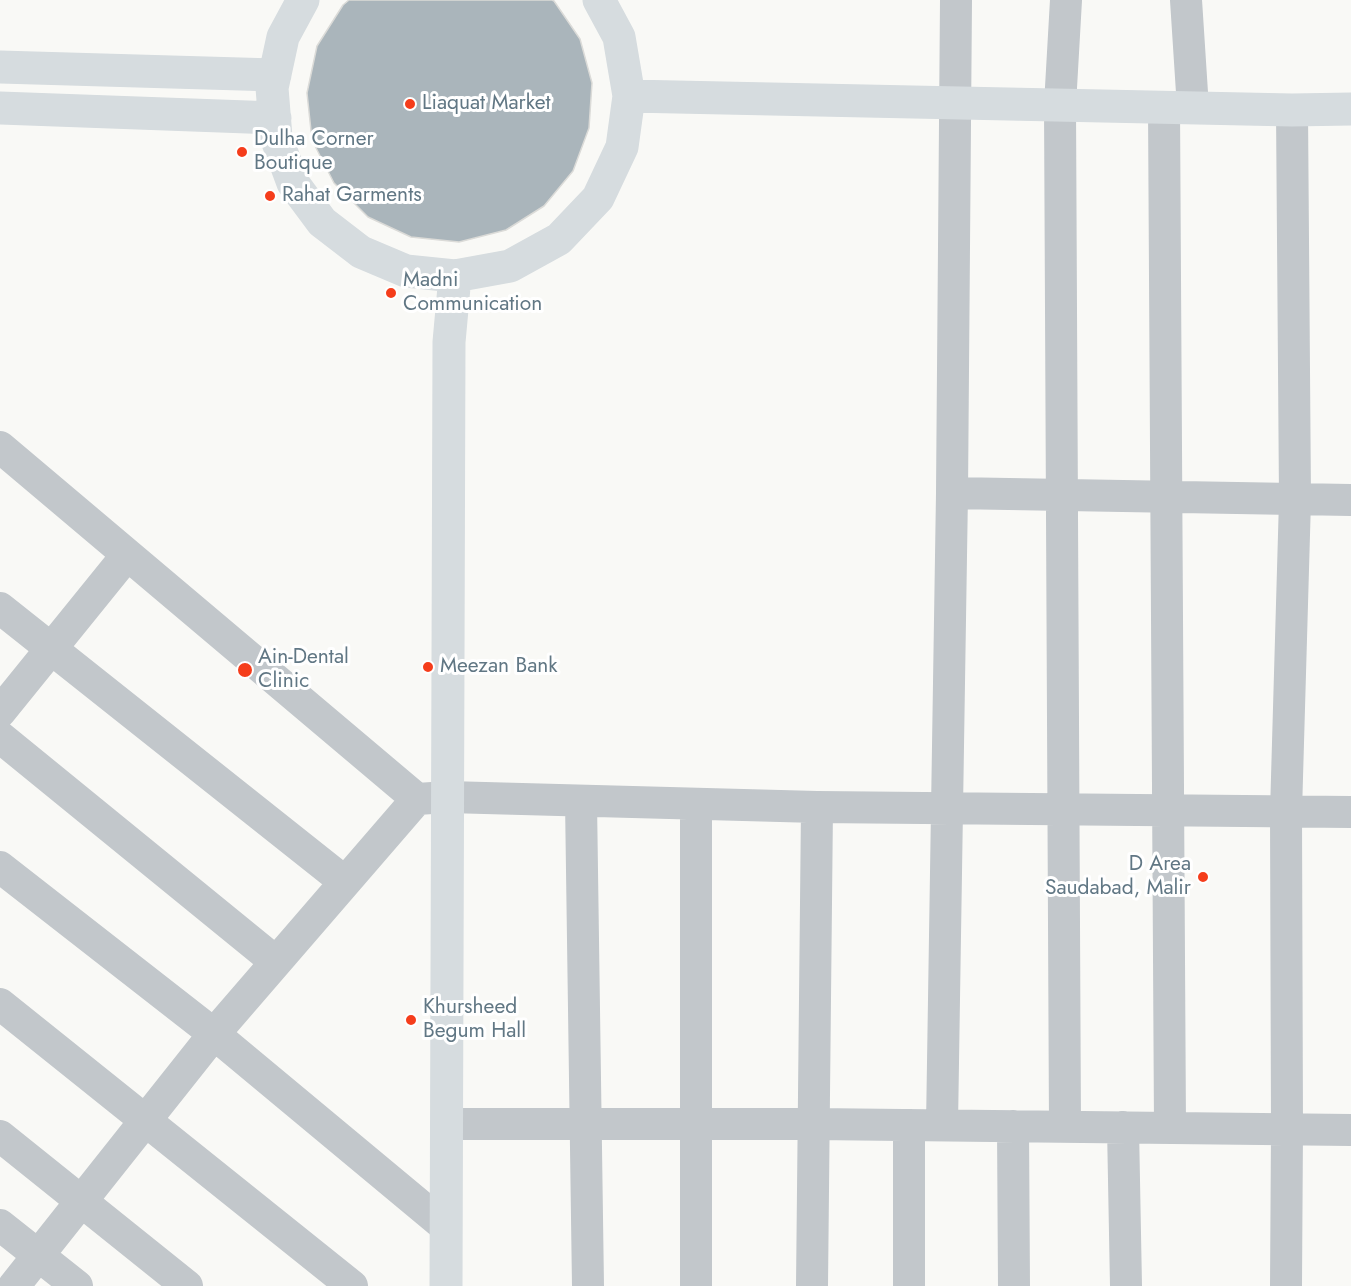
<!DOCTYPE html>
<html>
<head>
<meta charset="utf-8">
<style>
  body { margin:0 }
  canvas { display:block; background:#f9f9f6 }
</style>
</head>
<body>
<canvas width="1351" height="1286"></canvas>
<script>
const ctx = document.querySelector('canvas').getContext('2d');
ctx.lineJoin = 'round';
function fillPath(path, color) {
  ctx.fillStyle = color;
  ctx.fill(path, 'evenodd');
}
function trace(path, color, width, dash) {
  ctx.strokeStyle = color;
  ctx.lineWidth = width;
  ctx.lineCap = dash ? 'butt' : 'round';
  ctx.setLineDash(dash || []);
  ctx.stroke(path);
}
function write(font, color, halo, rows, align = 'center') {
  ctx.font = font + ' Jost,sans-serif';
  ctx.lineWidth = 6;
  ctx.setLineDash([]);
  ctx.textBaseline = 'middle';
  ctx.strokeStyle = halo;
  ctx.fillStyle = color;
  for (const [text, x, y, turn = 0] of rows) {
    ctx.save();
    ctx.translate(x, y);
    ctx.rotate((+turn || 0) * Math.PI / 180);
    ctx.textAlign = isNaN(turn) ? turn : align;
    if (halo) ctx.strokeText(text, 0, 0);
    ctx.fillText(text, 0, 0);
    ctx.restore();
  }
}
const building = new Path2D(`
  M349,0h203l2,1 26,38 12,44 -3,45 -16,43 -29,35 -38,24 -47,12 -48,-5 -43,-20 -34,-34 -22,-43 -5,-47 10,-47 26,-41z`);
fillPath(building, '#aab5bb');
trace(building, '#dbdbd8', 1.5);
trace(new Path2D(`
  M1186,0l7,108
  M1164,107l6,1021
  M0,447l417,352
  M952,493l399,7
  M0,608l345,274
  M0,712l127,-157
  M0,737l276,225
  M581,801l7,485
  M696,804v482
  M0,867l214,167 232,193
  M0,1004l352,282
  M447,1124h367l537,6
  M909,1125v161
  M942,1125l10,-632 4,-493
  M1013,1126l1,160
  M1065,1127l-5,-1022 6,-105
  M1123,1127l3,159
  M0,1136l187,150
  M0,1225l77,61
  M14,1286l200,-252 203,-235 31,-2 369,10 534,5
  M812,1286l5,-479
  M1286,1286l1,-157 -1,-317 9,-312 -3,-390`), '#c2c7cb', 32);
trace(new Path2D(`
  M303,0l-20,37 -11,51 4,49 17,46 29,39 39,30 45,19 49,5 55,-10 49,-27 39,-41 24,-51 7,-51 -10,-59 -20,-37
  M0,67l275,8
  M629,96l663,14 59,-1
  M0,108l275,10
  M446,1286l3,-944 6,-66`), '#d6dcdf', 33);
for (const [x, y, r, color] of [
  [410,104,6,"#f53d1b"],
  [242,152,6,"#f53d1b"],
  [270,196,6,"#f53d1b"],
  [391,293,6,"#f53d1b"],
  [428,667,6,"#f53d1b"],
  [245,670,8,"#f53d1b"],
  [1203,877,6,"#f53d1b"],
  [411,1020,6,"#f53d1b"]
]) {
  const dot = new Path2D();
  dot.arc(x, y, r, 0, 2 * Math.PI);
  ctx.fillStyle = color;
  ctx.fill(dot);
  trace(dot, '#fff', 2);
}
write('21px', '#617784', '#fff', [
  ["Liaquat Market",422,104],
  ["Dulha Corner",254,140],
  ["Boutique",254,164],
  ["Rahat Garments",282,196],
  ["Madni",403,281],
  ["Communication",403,305],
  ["Ain-Dental",258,658],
  ["Clinic",258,682],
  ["Meezan Bank",440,667],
  ["D Area",1191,865,"right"],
  ["Saudabad, Malir",1191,889,"right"],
  ["Khursheed",423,1008],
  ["Begum Hall",423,1032]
], 'left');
</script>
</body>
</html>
